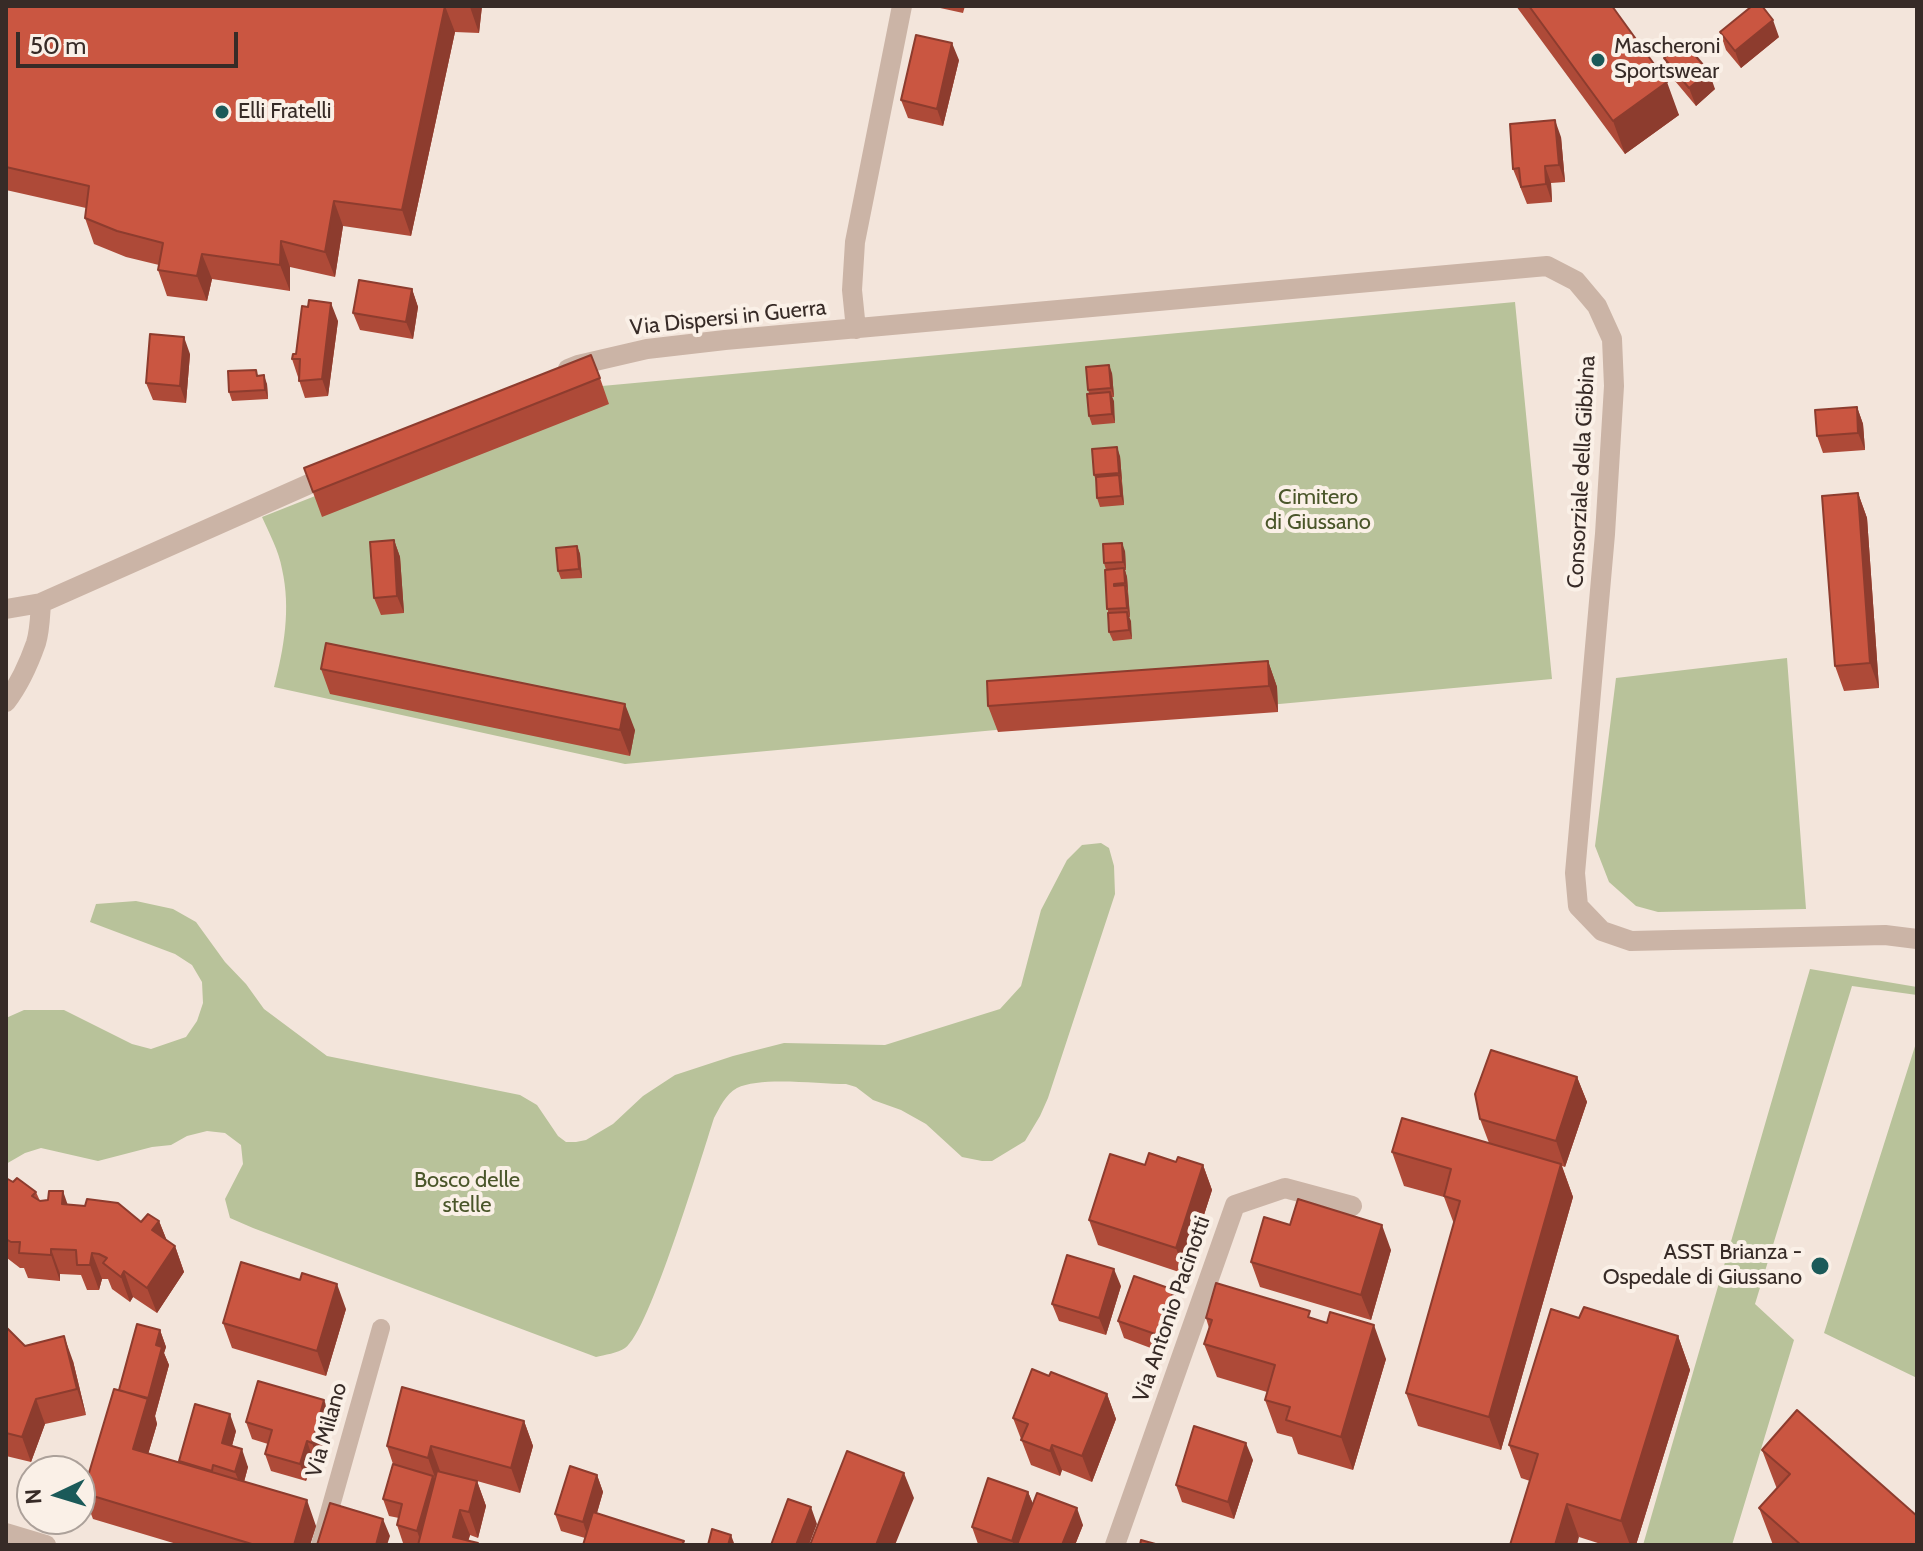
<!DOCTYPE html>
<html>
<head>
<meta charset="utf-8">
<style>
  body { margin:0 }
  #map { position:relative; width:1923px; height:1551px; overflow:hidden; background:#f3e5db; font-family:Cabin,sans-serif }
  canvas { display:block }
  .frame { position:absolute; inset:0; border:8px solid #372b27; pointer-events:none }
  .north { position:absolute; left:16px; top:1455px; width:80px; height:80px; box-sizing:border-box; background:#faf0e7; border:2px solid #aca19a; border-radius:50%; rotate:266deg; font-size:22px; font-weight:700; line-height:32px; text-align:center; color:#372b27 }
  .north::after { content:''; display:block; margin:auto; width:28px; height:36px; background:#1b5a59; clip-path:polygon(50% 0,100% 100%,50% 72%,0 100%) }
  .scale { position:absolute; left:16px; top:32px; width:222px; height:36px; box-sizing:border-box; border:4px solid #372b27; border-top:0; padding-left:10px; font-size:24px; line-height:28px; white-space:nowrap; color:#372b27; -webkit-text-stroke:6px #faf0e7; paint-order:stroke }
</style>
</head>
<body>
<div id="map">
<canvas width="1923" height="1551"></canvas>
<div class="frame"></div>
<div class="north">N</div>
<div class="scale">50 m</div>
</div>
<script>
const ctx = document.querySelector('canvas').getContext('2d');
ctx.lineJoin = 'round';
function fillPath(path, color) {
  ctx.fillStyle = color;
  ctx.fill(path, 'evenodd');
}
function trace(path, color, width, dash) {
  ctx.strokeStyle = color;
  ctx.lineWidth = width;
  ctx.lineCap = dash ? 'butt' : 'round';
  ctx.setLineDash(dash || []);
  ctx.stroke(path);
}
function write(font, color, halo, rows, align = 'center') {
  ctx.font = font + ' Cabin,sans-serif';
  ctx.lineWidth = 8;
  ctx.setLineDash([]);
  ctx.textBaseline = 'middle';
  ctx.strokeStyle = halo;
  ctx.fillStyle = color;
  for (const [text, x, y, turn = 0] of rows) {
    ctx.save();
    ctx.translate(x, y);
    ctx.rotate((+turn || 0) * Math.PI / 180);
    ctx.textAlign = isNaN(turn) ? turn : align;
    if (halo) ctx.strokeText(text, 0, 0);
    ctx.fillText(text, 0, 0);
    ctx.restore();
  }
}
fillPath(new Path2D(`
  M1515,302l37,377 -927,85 -351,-77c10,-39 17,-78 8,-118 -3,-18 -13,-36 -20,-52l329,-130z
  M1787,658l19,251 -148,3 -22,-6 -27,-24 -14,-36 21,-168z
  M1101,843l8,5 5,18 1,28 -67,204 -8,18 -15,25 -33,20h-10l-20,-4 -36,-33 -25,-14 -28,-10 -17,-13 -10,-3c-27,0 -86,-8 -109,4 -12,7 -17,19 -23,30 -12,37 -65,215 -89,230 -7,5 -21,7 -29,9l-343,-129 -23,-10 -5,-19 18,-35 -2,-19 -16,-12 -18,-2 -20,5 -16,9 -19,2 -54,14 -57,-13 -16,5 -19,11v-146l18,-8h40l68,34 19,5 35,-12 11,-16 6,-18 -1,-21 -10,-17 -17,-11 -85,-32 6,-18 40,-3 37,8 23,13 29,40 21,22 18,25 63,47 193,39 17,10 21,31 8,6h10l10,-2 27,-16 30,-28 32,-21 58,-19 51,-13 101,2 115,-36 21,-23 20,-76 26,-50 15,-15z
  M1810,969l107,18v8l-65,-9 -97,318 39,36 -62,205h-89z
  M1917,1040v338l-93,-45z`), '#b8c29a');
trace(new Path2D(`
  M320,1545l61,-217`), '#cbb4a6', 18);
trace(new Path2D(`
  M856,329l-4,-39 3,-48 47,-236
  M568,369l10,-4 69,-16 78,-9 822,-74 29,15 21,25 15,33 2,47 -9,148 -30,339 3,33 24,25 29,10 254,-6 32,4
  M6,609l35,-6 293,-130
  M6,702c13,-17 23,-39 30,-59 4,-13 4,-27 5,-40
  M1115,1545l120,-340 50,-17 67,18`), '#cbb4a6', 20);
trace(new Path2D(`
  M6,1533l40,12`), '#cbb4a6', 20);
fillPath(new Path2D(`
  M6,6h476l-3,27 -24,-1 -44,204 -68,-10 -8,51 -45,-10v24l-78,-12 -5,22 -40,-5 -9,-26 1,-5 -33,-8 -32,-13 -9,-26 1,-10 -80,-18z
  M931,6h34l-2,7z
  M1516,6h96l67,109 -54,39z
  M1720,32l59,5 -38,31 -15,-18z
  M1664,58l51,31 -19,17 -26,-31z
  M959,60l-16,66 -35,-8 -7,-18z
  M1561,137l4,45 -14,1 1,19 -25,2 -14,-35z
  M412,289l6,18 -5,32 -53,-9 -7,-17z
  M308,307l30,14 -10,75 -23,2 -13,-39 4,-5z
  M190,354l-4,49 -33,-3 -7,-17z
  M1112,373l2,24h-2l3,26 -23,2 -3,-9v-23l-1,-3z
  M258,376l9,8 1,15 -36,2 -3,-9z
  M600,378l9,26 -287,113 -18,-49z
  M1857,407l6,17 2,26 -42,3 -6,-17z
  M1120,456l4,49 -24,2 -3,-9 -1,-17 -2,-6z
  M1858,493l9,25 12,170 -35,3 -9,-25z
  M394,540l6,17 4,56 -23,2 -7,-17z
  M577,546l3,8 2,24 -21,1 -3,-8z
  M1125,551l1,19h-1l2,7 3,40h-1l3,22 -19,2 -4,-9 -3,-62 -2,-7z
  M1268,661l9,26 1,25 -280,20 -10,-26z
  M321,669l314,61 -5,26 -300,-62z
  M1577,1077l10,25 -22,65 -3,-1 11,31 -72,253 -83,-24 -12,-33 48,-169 -10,-27 -40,-11 -12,-34 97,-9 -9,-24z
  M1176,1162l27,3 9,25 -27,84 -87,-29 -9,-25 56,-55z
  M6,1178l7,4 23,10 4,9 28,4 73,17 18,-1 8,20 8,5 9,26 -27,41 -24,-16 -3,5 -18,-13 -4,-10h-6l-3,11h-12l-6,-15 -21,-1v7l-32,-3 -4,-10h-4l-13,-10 -1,2z
  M1290,1225l101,25 -20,70 -111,-33 -9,-25z
  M1121,1286l-15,49 -47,-14 -7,-17z
  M1174,1290l6,17 -16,46 -40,-15 -6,-17z
  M346,1309l-20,67 -94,-28 -9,-25z
  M1206,1318l106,1 74,40 -33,111 -55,-16 -6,-17 -15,-4 -12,-33 2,-8 -50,-15 -13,-33 5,-16z
  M1579,1318l99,18 12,34 -54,175h-32l-25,-8 -49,-56 -9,-3 -12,-33z
  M6,1327l19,19 48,15 13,54 -41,9 -14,38 -25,-6z
  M160,1330l6,17 -2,6 5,12 -14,51 2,8 -9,30 31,9v-2l57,-30 -4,15 16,21 -4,15 72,44 -6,19h-130l-87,-26 -10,-26 36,-103z
  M1049,1376l58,18 9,25 -24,63 -30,-12 -2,6 -29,-11 -18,-47z
  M331,1417l-13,43 -5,-1 -7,22 -35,-10 -6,-17 3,-10 -16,-5 -6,-17z
  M524,1421l9,25 -13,47 -43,-12 9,25 -8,32 -8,-3 -2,6 10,4h-67l-8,-2 -6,-18 2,-7 -10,-2 -6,-17 10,-35 -6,-18z
  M1762,1450l155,95h-144l-14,-37 18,-19z
  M1253,1460l-19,59 -52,-17 -6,-17z
  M597,1475l6,17 -6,21 -12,25 -24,-7 -6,-17z
  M1028,1492l5,12 50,21 -8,20h-94l-3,-1 -6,-17z`), '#ae4a38');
fillPath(new Path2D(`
  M445,6l10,26 -44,204 -9,-26z
  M470,6h12l-3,27 -9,-26z
  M1773,20l6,17 -38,31 -6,-17z
  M952,43l7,17 -16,66 -6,-17z
  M1709,72l6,17 -19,17 -7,-18z
  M1667,82l12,33 -54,39 -12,-33z
  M1555,120l6,17 4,45 -6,-17z
  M1545,166l6,17 1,19 -6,-18z
  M334,201l9,25 -8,51 -10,-25z
  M281,241l9,26v24l-10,-26z
  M202,254l10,25 -5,22 -10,-25z
  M412,289l6,18 -5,32 -7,-17z
  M331,303l7,18 -10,75 -6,-17z
  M184,337l6,17 -4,49 -6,-17z
  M1109,365l3,8 2,24 -3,-9z
  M264,375l3,9 1,15 -3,-9z
  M1110,392l4,9 1,22 -3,-9z
  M1857,407l6,17 2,26 -7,-17z
  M1117,447l3,9 2,25 -3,-8z
  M1119,475l3,9 2,21 -3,-9z
  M1858,493l9,25 12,170 -9,-25z
  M394,540l6,17 4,56 -7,-17z
  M1122,543l3,8 1,19 -3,-8z
  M577,546l3,8 2,24 -3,-9z
  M1124,568l3,9 1,15 -3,-9z
  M1125,585l3,9 2,23 -3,-9z
  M1127,612l4,9 1,18 -3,-9z
  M1268,661l9,26 1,25 -9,-26z
  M625,704l10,26 -5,26 -10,-26z
  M1577,1077l10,25 -22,65 -9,-26z
  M1561,1164l12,33 -72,253 -12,-33z
  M1203,1165l9,25 -27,84 -9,-26z
  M63,1191l9,26 -10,-13z
  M159,1221l10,25 -17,-16z
  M1382,1225l9,25 -20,70 -10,-25z
  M175,1246l9,26 -27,41 -10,-25z
  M51,1249l9,25v7l-9,-26z
  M92,1253l10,26 -3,11 -9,-25z
  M1114,1269l7,17 -15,49 -7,-17z
  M124,1271l9,26 -3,5 -9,-25z
  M337,1284l9,25 -20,67 -9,-25z
  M1174,1290l6,17 -16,46 -6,-18z
  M1374,1325l12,34 -33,111 -12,-33z
  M160,1330l6,17 -2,6 5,12 -14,51 2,8 -15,51 -9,-26z
  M64,1336l9,25 13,54 -9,-26z
  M1678,1336l12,34 -54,175h-6l-9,-24z
  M1107,1394l9,25 -24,63 -10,-26z
  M36,1399l9,25 -14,38 -9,-25z
  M324,1400l7,17 -13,43 -6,-17z
  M230,1414l6,17 -8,29 -6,-17z
  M524,1421l9,25 -13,47 -9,-25z
  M307,1441l6,18 -7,22 -6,-17z
  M1246,1443l7,17 -19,59 -6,-17z
  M1052,1445l10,25 -2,6 -10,-25z
  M431,1446l9,25 -3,12 -9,-25z
  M242,1449l6,18 -6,22 -7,-17z
  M904,1473l10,25 -19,47h-19z
  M597,1475l6,17 -14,48 -6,-18z
  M433,1476l6,17 -17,52 -5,-14z
  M477,1481l9,25 -8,32 -9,-26z
  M1028,1492l7,17 -12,36h-9l-2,-4z
  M307,1500l9,26 -6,19h-16z
  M1567,1504l12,33 -2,8h-22z
  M811,1507l6,17 -8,21h-13z
  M1077,1508l6,17 -8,20h-13z
  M460,1510l10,25 -3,10 -14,-8z
  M383,1519l7,17 -3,9h-11z
  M731,1535l3,8v2h-6z`), '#8d3c2e');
const building = new Path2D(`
  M6,6h464v1l-25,-1 -43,204 -68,-9 -9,51 -44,-11 -1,24 -78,-11 -5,22 -39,-6 5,-27 -46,-12 -32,-13 4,-32 -83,-19z
  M1529,6h83l55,76 -54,39z
  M1752,6h10l11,14 -38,31 -15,-19z
  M916,35l36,8 -15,66 -36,-9z
  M1684,42l25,30 -20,16 -25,-30z
  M1555,120l4,45 -14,1 1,18 -25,3 -2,-19 -6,1 -3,-45z
  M359,280l53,9 -6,33 -53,-9z
  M309,300l22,3 -9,76 -23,2 1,-22h-8l1,-5h3l6,-48 6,1z
  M150,334l34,3 -4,49 -34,-3z
  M591,355l9,23 -287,114 -9,-24z
  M1109,365l2,23 -23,2 -2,-23z
  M256,370l1,6 7,-1 1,15 -36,2 -1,-21z
  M1110,392l2,22 -23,2 -2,-22z
  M1857,407l1,26 -41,3 -2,-26z
  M1117,447l2,26 -25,2 -2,-26z
  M1119,475l2,21 -24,2 -1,-21z
  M1858,493l12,170 -35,3 -13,-170z
  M394,540l3,56 -23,2 -4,-56z
  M1122,543l1,19 -19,1 -1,-19z
  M577,546l2,23 -21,2 -2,-23z
  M1124,568l1,15 -11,1v2l11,-1 2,23 -20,1 -2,-39z
  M1127,612l2,18 -20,2 -1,-19z
  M326,643l299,61 -5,26 -299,-61z
  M1268,661l1,25 -281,20 -1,-25z
  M1491,1050l86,27 -21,64 -76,-22 -5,-25z
  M1402,1118l159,46 -72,253 -83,-24 54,-192 -16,-5 7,-27 -59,-17z
  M1149,1153l27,9 2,-5 25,8 -27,83 -87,-28 21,-66 35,11z
  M6,1178l7,4 4,-4 19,14 -4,4 8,5 8,-1 1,-9h14l-1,13 23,2 2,-7 31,4 23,19 7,-8 11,7 -7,9 23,16 -28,42 -23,-17 -3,6 -18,-14 4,-5 -8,-4 -7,-1 -2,12h-13l-1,-15 -25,-1v6l-32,-2 1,-11h-9l-5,-3z
  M1298,1199l84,26 -21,70 -110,-33 13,-45 26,8z
  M1067,1255l47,14 -15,49 -47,-14z
  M241,1262l59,18 2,-7 35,11 -20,67 -94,-28z
  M1134,1276l40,14 -16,45 -40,-14z
  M1216,1283l94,28 -2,6 19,6 3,-11 44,13 -33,112 -55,-17 4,-13 -25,-7 10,-35 -71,-21 8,-24 -6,-2z
  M1584,1307l94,29 -57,185 -54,-17 -12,41h-45l28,-91 -29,-9 42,-136 28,9z
  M137,1324l23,6 -4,15 6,2 -14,52 -29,-9z
  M6,1327l19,19 39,-10 13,53 -41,10 -14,38 -16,-4z
  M1032,1369l17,7 2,-4 56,22 -25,62 -30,-11 -2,6 -29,-11 7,-16 -15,-6z
  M258,1381l66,19 -12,43 -5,-2 -7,23 -35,-10 7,-24 -26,-8z
  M402,1387l122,34 -13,47 -80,-22 -3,12 -41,-12z
  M114,1389l34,9 -15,51 174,51 -13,45h-39l-172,-52z
  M195,1404l35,10 -8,29 20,6 -7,23 -22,-7 -1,6 -33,-10z
  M1797,1410l120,106v29h-116l-42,-37 31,-34 -28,-24z
  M1194,1426l52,17 -18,59 -52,-17z
  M847,1451l57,22 -28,72h-66z
  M393,1464l40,12 -16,55 -20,-6 5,-21 -19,-5z
  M570,1466l27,9 -14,47 -28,-8z
  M437,1471l40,10 -8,31 -9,-2 -7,27 25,6 -1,2h-59z
  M988,1478l40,14 -16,49 -40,-14z
  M1037,1493l40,15 -15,37h-45z
  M788,1499l23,8 -15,38h-25z
  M330,1503l53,16 -7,26h-59z
  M593,1512l91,29 -2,4h-99z
  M712,1529l19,6 -3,10h-20z
  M1141,1540l18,5h-19z`);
fillPath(building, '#ca5641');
trace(building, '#8d3c2e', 2);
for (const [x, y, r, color] of [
  [1598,60,8,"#1b5a59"],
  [222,112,8,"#1b5a59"],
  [1820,1266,10,"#1b5a59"]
]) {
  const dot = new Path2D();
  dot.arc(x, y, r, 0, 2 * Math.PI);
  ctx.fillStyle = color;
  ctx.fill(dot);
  trace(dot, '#faf0e7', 3);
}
write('22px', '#372b27', '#faf0e7', [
  ["Mascheroni",1614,47],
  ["Sportswear",1614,72],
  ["Elli Fratelli",238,112],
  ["ASST Brianza -",1802,1253,"right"],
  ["Ospedale di Giussano",1802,1278,"right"]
], 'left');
write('22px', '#372b27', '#faf0e7', [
  ["Via Dispersi in Guerra",728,318,-6],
  ["Consorziale della Gibbina",1582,472,-87],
  ["Via Antonio Pacinotti",1172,1309,-71],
  ["Via Milano",327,1430,-74]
]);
write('22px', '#4a562a', '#faf0e7', [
  ["Cimitero",1318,498],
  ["di Giussano",1318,523],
  ["Bosco delle",467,1181],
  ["stelle",467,1206]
]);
</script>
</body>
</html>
